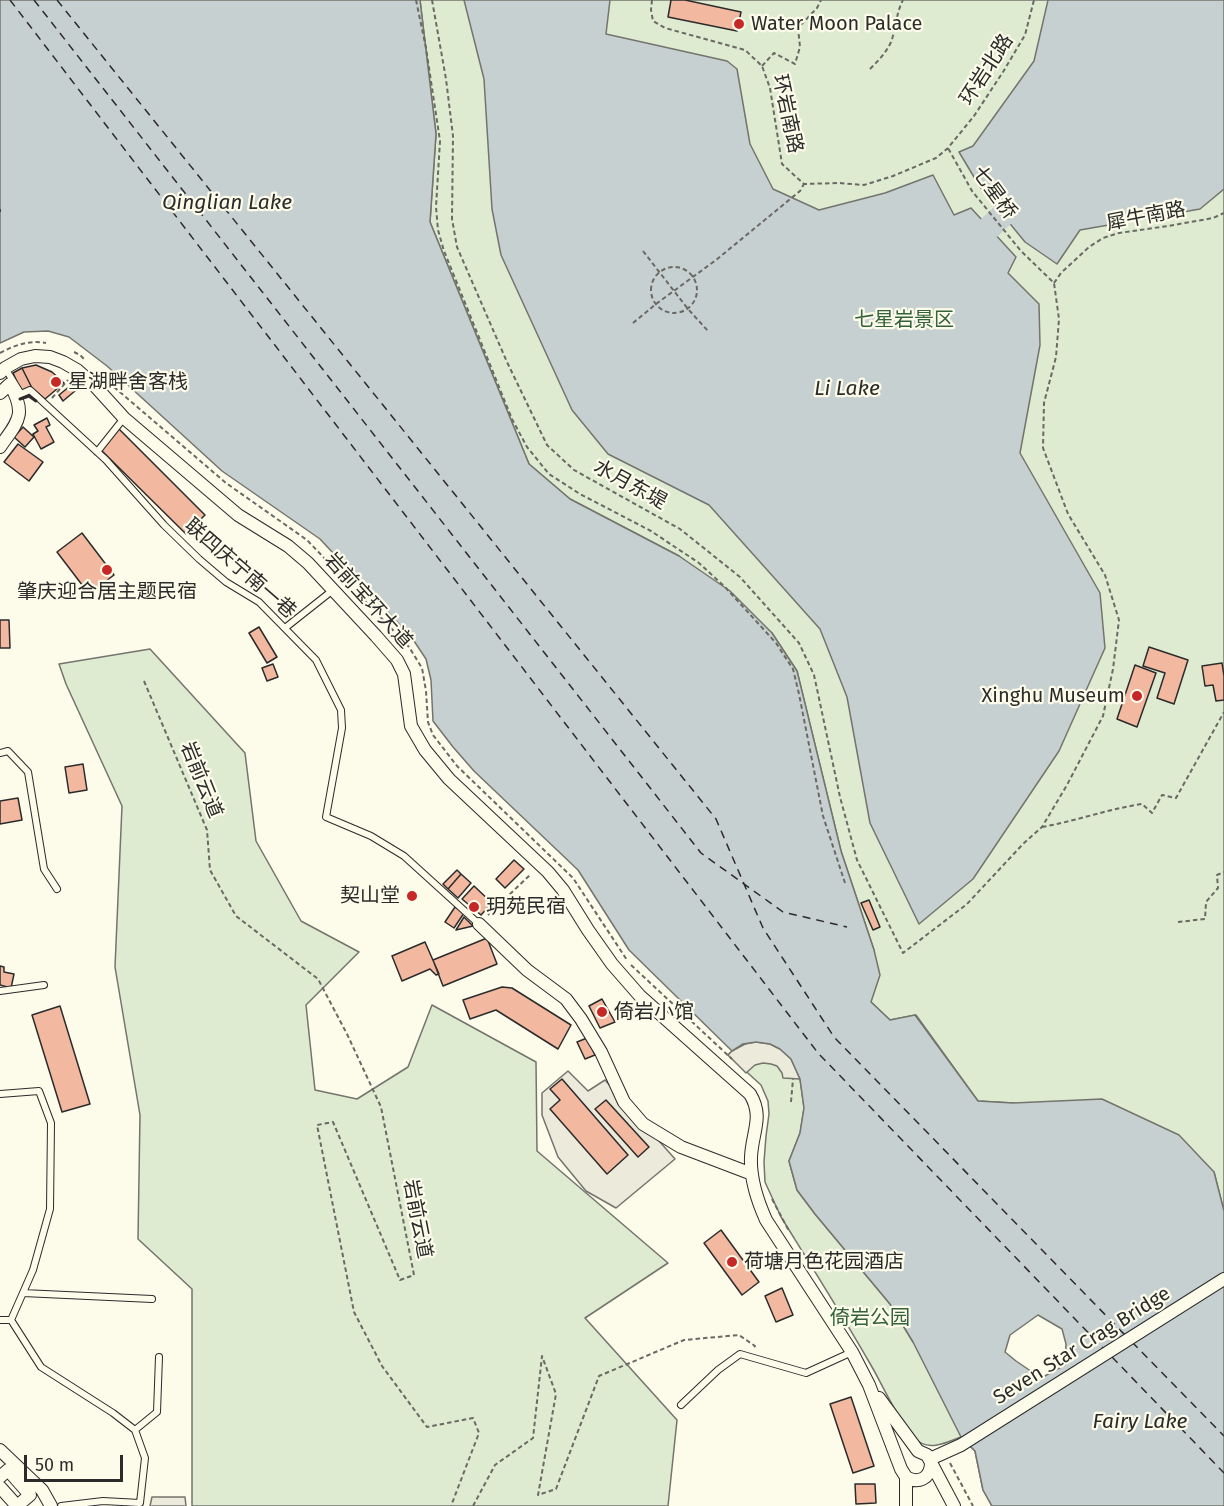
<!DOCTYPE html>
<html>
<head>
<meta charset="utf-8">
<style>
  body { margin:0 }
  #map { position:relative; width:1224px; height:1506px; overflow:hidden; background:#fdfbea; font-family:"Fira Sans",sans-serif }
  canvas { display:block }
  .scale { position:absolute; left:24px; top:1455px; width:99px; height:27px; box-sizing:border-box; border:3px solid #2b2b2b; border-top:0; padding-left:8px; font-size:18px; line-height:21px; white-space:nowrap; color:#2b2b2b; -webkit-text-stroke:4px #fdfbea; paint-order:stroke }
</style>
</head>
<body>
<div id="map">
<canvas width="1224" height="1506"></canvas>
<div class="scale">50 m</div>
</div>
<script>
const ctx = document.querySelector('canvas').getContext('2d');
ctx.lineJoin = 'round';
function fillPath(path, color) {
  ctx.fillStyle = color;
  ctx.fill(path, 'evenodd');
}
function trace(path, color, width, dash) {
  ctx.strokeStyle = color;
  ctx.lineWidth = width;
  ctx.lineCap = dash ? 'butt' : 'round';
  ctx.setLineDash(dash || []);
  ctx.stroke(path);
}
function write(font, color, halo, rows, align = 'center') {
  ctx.font = font + ' "Fira Sans","Noto Sans SC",sans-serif';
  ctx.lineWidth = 4.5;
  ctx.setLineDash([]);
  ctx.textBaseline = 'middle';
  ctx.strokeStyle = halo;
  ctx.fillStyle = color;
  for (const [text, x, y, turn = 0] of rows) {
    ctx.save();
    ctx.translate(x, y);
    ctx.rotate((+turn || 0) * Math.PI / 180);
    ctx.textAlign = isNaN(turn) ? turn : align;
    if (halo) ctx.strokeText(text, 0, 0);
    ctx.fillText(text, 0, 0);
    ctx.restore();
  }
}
const green = new Path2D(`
  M420,0h804v1211l-10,-39 -201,-69 -35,-2 -62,-86 -26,5 -19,-18 3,-52 -33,-99 -44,-180 -25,-38 -93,-77 -109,-57 -41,-35 -99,-242 6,-88z
  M150,649l95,104 11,88 45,80 58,31 -53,53 9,85 42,9 51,-32 24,-62 104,57 1,89 131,112 -83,55 92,102 -9,86h-476v-217l-54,-50 2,-124 -25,-148 7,-161 -56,-122 -7,-20z
  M756,1042l44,37 4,29 -4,25 -11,28 8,29 18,24 75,90 23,38 311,164h-232l-9,-16 -8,-39 -14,-14c-14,5 -30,14 -43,4 -15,-11 -36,-57 -46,-74 -29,-51 -60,-100 -91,-150l-16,-35 -1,-20 2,-26 3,-22 -1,-13 -7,-16 -33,-30c8,-9 16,-11 28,-13z`);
fillPath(green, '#deebd1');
trace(green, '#74746e', 1.5);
const parking = new Path2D(`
  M756,1042l14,2 10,5 11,10 9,20 -17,-1 -1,-5 -5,-7 -6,-2 -8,-1 -8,2 -9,8 -18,-18 4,-4 13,-7z
  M568,1071l20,20 17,-11 70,79 -59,49 -30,-17 -28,-34 -16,-42v-22z
  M152,1497h33l1,9h-36z`);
fillPath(parking, '#eceadb');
trace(parking, '#74746e', 1.5);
const water = new Path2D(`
  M0,0h420l16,134 -6,88 99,242 41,35 109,57 51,35 42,42 25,38 44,180 33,99 6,25 -9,27 19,18 25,-5 63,86 35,2 89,-4 77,36 35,37 10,39v295h-232l-9,-16 -8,-39 -14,-14 -48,-95 -23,-38 -75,-90 -18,-24 -8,-29 11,-28 4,-25 -4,-29 -9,-20 -11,-10 -10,-5 -14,-2 -13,2 -11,7 -103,-101 -51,-80 -104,-99 -21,-24 -20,-26 -2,-41 -5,-21 -14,-21 -92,-99 -98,-68 -115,-105 -38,-29 -21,-6 -24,1 -24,11zM1038,1315l24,14 4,15 -1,21 -24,13 -25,-17 -11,-9 5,-17z
  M464,0h146l-4,34 121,27 10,8 13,75 23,45 46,21 66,-17 48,-18 21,40 17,-7 45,49 -8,16 31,31 1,41 -20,108 80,140 5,55 -46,103 -86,128 -54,45 -49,-101 -23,-126 -27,-68 -111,-124 -101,-51 -36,-44 -71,-155 -9,-46 -8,-130z
  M1048,0h176v189l-24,20 -120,21 -23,34 -32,-22 -45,-55 -21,-35 14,-6 61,-85z`);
fillPath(water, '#c7d0d0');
trace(water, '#74746e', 1.5);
trace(new Path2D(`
  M989,228l14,-13`), '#c7d0d0', 24);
trace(new Path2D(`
  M10,0l808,1053 286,296
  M34,0l667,853 82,59 64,15
  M57,0l659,819 47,109 71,109 291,298
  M0,209v3
  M1132,1342l92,94
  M1112,1357l112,116`), '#2b2b2b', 1.5, [8, 6]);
const building = new Path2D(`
  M671,0h14l56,12 -4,19 -69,-14z
  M36,365l16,7 12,11 -19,16 -13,-11 -10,-20z
  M22,368l10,20 -10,5 -9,-20z
  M70,386l5,5 -12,10 -4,-6z
  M47,418l3,7 -4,2 8,15 -13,7 -8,-15 5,-3 -4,-6z
  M23,427l11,10 -9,10 -11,-10z
  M119,429l86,86 -19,19 -86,-85z
  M18,444l25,18 -14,19 -25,-19z
  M82,533l32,42 -25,19 -32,-42z
  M0,620h9l1,28h-10z
  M259,627l18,30 -10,6 -18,-30z
  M1149,647l39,13 -14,44 -17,-6 8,-25 -22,-7z
  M1222,663l2,13v24l-8,1 -3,-16 -8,1 -3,-20z
  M273,664l5,13 -11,4 -5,-13z
  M1135,665l21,8 -19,54 -20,-8z
  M83,764l4,26 -18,3 -4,-26z
  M18,798l4,22 -22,4v-23z
  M514,860l10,9 -19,19 -9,-9z
  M457,870l4,4 -13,15 -5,-5z
  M461,874l10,9 -13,15 -10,-9z
  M474,886l18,17 -11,12 -19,-16z
  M869,900l11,27 -7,3 -12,-27z
  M455,907l9,6 -10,15 -9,-6z
  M464,917l9,9 -17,4z
  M487,938l10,26 -54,22 -10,-26z
  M425,942l14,32 -3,1 -6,-6 -28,12 -10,-25z
  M0,966l4,1v5l10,2 -3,14 -11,-3z
  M502,987l10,1 59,37 -13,24 -62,-39 -26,9 -7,-19z
  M602,999l13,23 -15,6 -11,-22z
  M60,1006l30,98 -28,8 -30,-97z
  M587,1038l8,17 -10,4 -8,-17z
  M562,1079l66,76 -21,19 -57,-65 10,-9 -10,-11z
  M606,1100l43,47 -11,10 -43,-48z
  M721,1230l38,52 -17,13 -38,-52z
  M782,1288l11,27 -17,7 -11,-26z
  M851,1397l23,69 -21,7 -23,-69z
  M855,1484h20l1,19 -20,1z`);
fillPath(building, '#f2b8a0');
trace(building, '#2b2b2b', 1.5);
const lane = new Path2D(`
  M5,368l16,26 9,-4 76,70 58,65 35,34 27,23 33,20 57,58 25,50 1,18 -16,89 45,19 33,20 75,68
  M97,452l27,-34
  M285,628l48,-38
  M0,753l8,-2 20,21 16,97 13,20
  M0,991l44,-6
  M0,1094l39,-3 12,32 -1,86 -17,61 -22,50 30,47 72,46 22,17 10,28 -5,45 -37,-2 -42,5
  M23,1293l129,6
  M0,1320h11
  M681,1405l37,-35 22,-16 66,19 46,-21
  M135,1430l22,-18 2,-55`);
const street = new Path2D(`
  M0,373l5,-5 16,-9 14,-3 15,1 13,5 14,8 18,16 29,32 114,97 50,31 20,17 68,73 21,24 7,14 7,52 14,24 24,29 99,93 15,18 25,40 24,34 28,32 110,98c14,23 2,38 1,63 -1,22 6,43 15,63l86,132 17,33 32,84 5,8v29
  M0,393l10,-9c17,31 8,37 -10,63
  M479,924l48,46 39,29 15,20 20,33 23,50 19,22 38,23 71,27
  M879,1398l39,53 9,4 27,51
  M0,1450l42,40 9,16
  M930,1459l31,-14 263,-166
  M0,1477l8,-7 22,25 -13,11 -17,-19
  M906,1477c12,7 24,2 25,-13`);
trace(lane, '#2b2b2b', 8);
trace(street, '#2b2b2b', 14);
trace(new Path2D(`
  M416,0l10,48 14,93 -4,66 2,23 6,21 68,168 15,28 22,27 31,20 71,37 48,32 26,24 51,56 17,26 6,25 24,122 22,67
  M432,0l14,79 7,57 -1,83 5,28 50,115 40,83 27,25 106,59 60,48 59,66 15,32 26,122 17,63 46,93 64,-49 56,-60 19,-17 25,-42 36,-69 10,-47 6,-49 -14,-45 -37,-61 -25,-66 1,-45 12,-46 3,-38 -5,-36 -33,-32 -49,-60 -24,-43
  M652,0l-1,10 2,11 12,7 80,22 17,16 8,22 12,76 22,20 35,-1 25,2 29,-9 43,-18 12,-10 26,-32 29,-44 22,-37 9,-35
  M762,66l12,-13 21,11 5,-17 -2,-19 19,-20 4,-8
  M870,69c8,-8 16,-16 21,-27 5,-13 5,-29 12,-42
  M643,251l45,58 20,22
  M651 290a23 23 0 1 1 46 0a23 23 0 1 1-46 0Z
  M1054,283l7,-10 28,-26 14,-9 16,-5 49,-7 45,-8 11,-5
  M633,323l23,-19 60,-44 84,-69 4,-7
  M74,352l6,3 4,4
  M0,353c15,-8 29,-13 46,-10
  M114,387l112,96 81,57 102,107 13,21 4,23 2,31 5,13 24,31 116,112 54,82
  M52,398l16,-18
  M144,681l63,149 3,40 26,46 82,63 29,55 34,73 33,168 -14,5 -67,-158 -16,3 37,187 28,54 45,61 46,-9 6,15 -28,73
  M1042,827c34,-6 66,-18 100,-23l10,9 10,-18 14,3 48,-86
  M488,915l43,-41
  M1178,922l27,-3 1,-17 12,-14 -1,-13 7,-3
  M631,965l101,94
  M791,1102l2,-23
  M772,1199l17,32
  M950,1463l23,43
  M473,1506l22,-41 38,-27 9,-82 14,38 -18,101 18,-6 43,-113 85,-36 55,-5 16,11 -1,1`), '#6a6964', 2, [4.5, 3]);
trace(lane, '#fdfbea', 6);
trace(street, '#fdfbea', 12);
trace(new Path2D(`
  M20,399l9,-3 7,5`), '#2b2b2b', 3);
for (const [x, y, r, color] of [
  [739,24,6,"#c62828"],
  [56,382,6,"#c62828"],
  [107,570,6,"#c62828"],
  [1137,696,6,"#c62828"],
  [412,896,6,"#c62828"],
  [474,907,6,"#c62828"],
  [602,1012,6,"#c62828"],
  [732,1262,6,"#c62828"]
]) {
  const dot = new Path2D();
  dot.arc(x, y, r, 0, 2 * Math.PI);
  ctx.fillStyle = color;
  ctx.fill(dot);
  trace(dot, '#fdfbea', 2);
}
write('20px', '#2b2b2b', '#fdfbea', [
  ["Water Moon Palace",751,24],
  ["星湖畔舍客栈",68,382],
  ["肇庆迎合居主题民宿",107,592,"center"],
  ["Xinghu Museum",1125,696,"right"],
  ["契山堂",400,896,"right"],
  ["玥苑民宿",486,907],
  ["倚岩小馆",614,1012],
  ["荷塘月色花园酒店",744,1262]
], 'left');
write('20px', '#2b2b2b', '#fdfbea', [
  ["环岩北路",987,70,-57],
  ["环岩南路",787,114,78],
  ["七星桥",994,193,54],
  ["犀牛南路",1146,217,-11],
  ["水月东堤",630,485,29],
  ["联四庆宁南一巷",240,569,41],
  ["岩前宝环大道",368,601,48],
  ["岩前云道",201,780,68],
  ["岩前云道",417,1219,79],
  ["Seven Star Crag Bridge",1082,1346,-32]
]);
write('20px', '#34623c', '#fdfbea', [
  ["七星岩景区",904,320],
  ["倚岩公园",870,1318]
]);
write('italic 21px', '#2b2b2b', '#fdfbea', [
  ["Qinglian Lake",227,203],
  ["Li Lake",847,389],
  ["Fairy Lake",1140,1422]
]);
</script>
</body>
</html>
